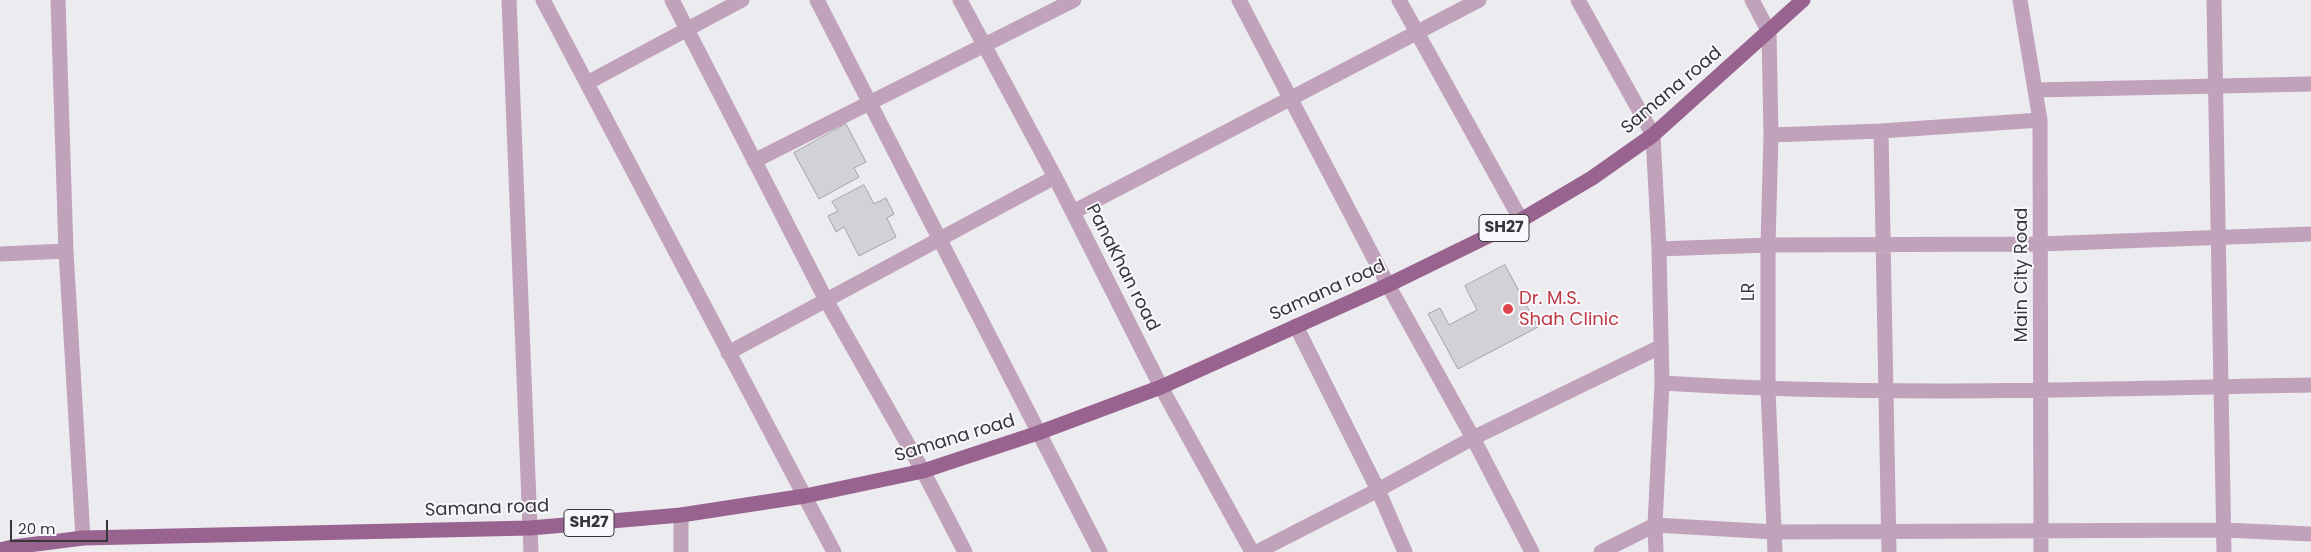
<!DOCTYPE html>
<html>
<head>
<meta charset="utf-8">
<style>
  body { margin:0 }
  #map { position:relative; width:2311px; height:552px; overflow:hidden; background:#ecebf0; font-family:Poppins,sans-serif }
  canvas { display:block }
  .scale { position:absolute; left:10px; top:520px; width:98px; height:22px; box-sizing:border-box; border:2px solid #373638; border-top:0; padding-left:6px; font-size:15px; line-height:18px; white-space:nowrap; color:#373638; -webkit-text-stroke:4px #f9f8fd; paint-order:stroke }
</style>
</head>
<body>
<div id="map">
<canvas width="2311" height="552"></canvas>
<div class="scale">20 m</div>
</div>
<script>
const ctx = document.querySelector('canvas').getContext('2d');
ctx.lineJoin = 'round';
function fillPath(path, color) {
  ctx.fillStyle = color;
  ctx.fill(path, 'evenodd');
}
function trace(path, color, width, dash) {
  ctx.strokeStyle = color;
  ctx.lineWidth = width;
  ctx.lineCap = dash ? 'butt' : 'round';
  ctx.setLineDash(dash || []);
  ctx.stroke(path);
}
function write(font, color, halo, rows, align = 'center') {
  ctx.font = font + ' Poppins,sans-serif';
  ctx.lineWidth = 4;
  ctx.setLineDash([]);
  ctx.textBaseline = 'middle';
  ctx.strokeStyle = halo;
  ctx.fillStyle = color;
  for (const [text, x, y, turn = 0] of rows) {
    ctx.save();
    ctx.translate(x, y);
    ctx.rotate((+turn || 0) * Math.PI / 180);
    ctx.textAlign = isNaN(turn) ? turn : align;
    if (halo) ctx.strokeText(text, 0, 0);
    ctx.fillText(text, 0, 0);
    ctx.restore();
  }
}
const building = new Path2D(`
  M846,124l20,38 -12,6 5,9 -40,22 -25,-46z
  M864,185l10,19 12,-6 8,16 -7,4 9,19 -37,19 -15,-29 -8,5 -8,-16 10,-5 -6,-9z
  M1505,265l33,62 -80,42 -30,-55 12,-6 9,17 28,-15 -12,-24z`);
fillPath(building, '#d2d1d6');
trace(building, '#a4a4a8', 1);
trace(new Path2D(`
  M58,0l8,251 17,287
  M509,0l22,552
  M543,0l291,552
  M672,0l154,300 97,171 42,81
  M817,0l283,552
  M960,0l95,177 106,210 91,165
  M1239,0l149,285 85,153 59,114
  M1399,0l122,220
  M1578,0l75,135 6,114 3,134 -7,142 1,27
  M1752,0l17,32 2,103 -3,110v145l7,162
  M2020,0l20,120 1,432
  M2214,0l10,552
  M587,83l155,-83
  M2035,90l276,-6
  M1881,131l8,421
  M1771,135l110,-4 159,-11
  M754,161l320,-161
  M1073,212l406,-212
  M1659,249l109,-4 272,-1 271,-10
  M0,254l66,-3
  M1296,326l82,164 27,62
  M728,353l327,-176
  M1662,383c216,14 433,6 649,2
  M681,515v37
  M1257,552l121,-62 95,-52 187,-91
  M1601,552l54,-27 120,7 449,-2 87,4`), '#c0a2ba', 15);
trace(new Path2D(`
  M0,550l13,-3 70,-9 447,-10 151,-13 124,-19 118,-25 115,-38 123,-46 227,-102 133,-65 71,-42 61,-43 150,-135`), '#99638f', 15);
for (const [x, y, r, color] of [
  [1508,309,6,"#e0444e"]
]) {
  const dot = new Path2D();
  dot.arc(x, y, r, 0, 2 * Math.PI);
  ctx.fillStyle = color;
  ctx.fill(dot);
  trace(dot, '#f9f8fd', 2);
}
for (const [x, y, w] of [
  [1504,228,50],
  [589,523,50]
]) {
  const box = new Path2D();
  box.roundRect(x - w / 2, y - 13.5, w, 27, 4);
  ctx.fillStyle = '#f9f8fd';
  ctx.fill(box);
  trace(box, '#373638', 1);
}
write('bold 16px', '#373638', null, [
  ["SH27",1504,228],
  ["SH27",589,523]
]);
write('18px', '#373638', '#f9f8fd', [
  ["Samana road",1672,91,-40],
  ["PanaKhan road",1122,268,63],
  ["Main City Road",2022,275,-90],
  ["Samana road",1328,291,-24],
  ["LR",1749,292,-90],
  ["Samana road",955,439,-17],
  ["Samana road",487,509,-2]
]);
write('18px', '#be3a42', '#f9f8fd', [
  ["Dr. M.S.",1519,299],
  ["Shah Clinic",1519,320]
], 'left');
</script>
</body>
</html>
